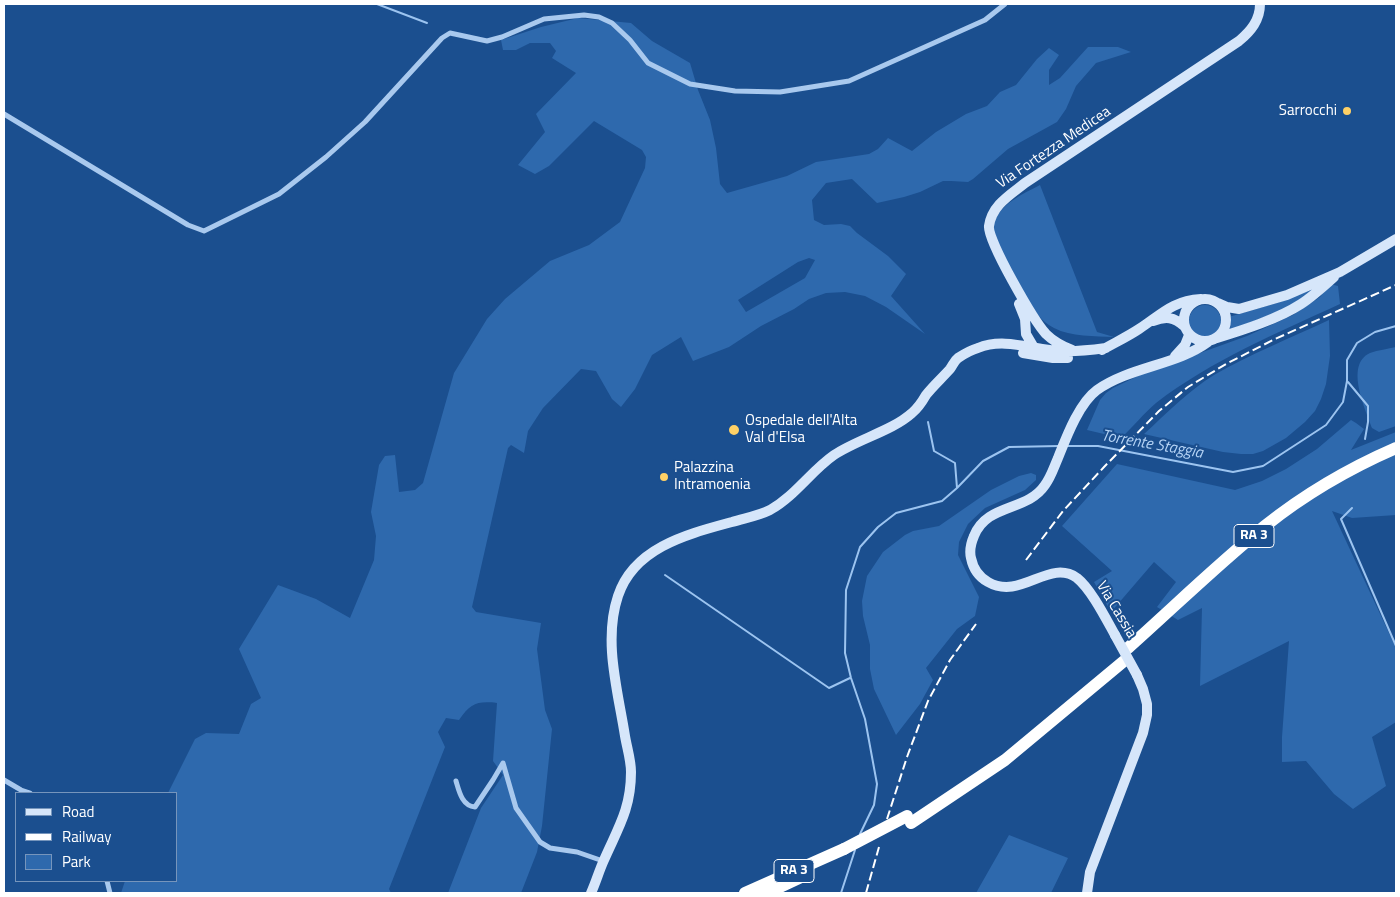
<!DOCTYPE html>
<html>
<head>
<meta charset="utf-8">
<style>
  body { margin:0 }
  #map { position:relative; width:1400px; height:897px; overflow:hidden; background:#1b4f8f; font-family:"Titillium Web",sans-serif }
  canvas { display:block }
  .frame { position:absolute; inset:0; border:5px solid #fff; pointer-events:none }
  .legend { position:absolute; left:15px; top:792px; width:162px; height:90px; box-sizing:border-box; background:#1b4f8f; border:1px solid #7695bc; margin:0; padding:6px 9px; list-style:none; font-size:15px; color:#fff }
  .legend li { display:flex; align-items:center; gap:10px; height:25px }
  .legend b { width:25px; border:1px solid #7695bc }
</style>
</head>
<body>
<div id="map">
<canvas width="1400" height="897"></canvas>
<div class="frame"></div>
<ul class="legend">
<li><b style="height:6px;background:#d6e6fa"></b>Road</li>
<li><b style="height:6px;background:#fff"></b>Railway</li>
<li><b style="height:14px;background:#2e69ad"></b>Park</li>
</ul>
</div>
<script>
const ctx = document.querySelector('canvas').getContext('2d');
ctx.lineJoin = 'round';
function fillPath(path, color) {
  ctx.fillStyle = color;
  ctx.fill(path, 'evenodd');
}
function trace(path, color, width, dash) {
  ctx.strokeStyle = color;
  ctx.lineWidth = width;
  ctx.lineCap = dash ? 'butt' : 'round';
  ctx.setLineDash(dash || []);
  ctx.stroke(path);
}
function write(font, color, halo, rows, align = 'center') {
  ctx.font = font + ' "Titillium Web",sans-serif';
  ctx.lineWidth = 4;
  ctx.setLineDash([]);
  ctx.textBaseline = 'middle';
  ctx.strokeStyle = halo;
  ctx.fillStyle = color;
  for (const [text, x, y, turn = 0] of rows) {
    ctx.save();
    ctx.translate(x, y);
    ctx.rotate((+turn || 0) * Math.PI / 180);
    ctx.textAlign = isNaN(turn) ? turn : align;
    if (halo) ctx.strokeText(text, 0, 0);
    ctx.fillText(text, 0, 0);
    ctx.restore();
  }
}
fillPath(new Path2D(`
  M578,18l53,5 21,18 38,22 8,27 12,30 6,28 4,36 7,9 60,-17 29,-14 53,-8 9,-5 10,-11 24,13 24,-19 30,-18 21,-8 13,-14 16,-7 21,-26 12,-11 10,7 -10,15v15l11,-7 28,-31h30l13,5 -35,11 -20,23 -10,23 -9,13 -49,27 -35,30 -5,3 -17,-1h-8l-23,11 -16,5 -27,6 -25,-24 -26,4 -14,17 2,20 10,5 17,-1 9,2 7,7 31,23 18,18 -15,22 34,38 -39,-27 -21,-11 -20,-4 -19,1 -17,6 -15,10 -33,17 -32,21 -36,14 -12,-24 -29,18 -17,34 -14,18 -9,-8 -16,-28 -15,-2 -38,39 -15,23 -4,22 -13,-8 -3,3 -36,159 4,5 65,11 -4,26 8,61 7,19 -10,97 -5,26 -16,41h-73l33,-85 22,-33 -10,-14 4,-58c-20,-2 -26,0 -38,17l-13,-2 -8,14 7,15 -56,142 2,4h-270l4,-12h51v-88h-8l27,-54 11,-6 33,1 12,-30 10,-6 -22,-49 39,-64 38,14 34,19 24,-58 2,-24 -5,-24 8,-47 6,-9 10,-1 4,37 16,-2 8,-7 31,-110 33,-54 18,-20 45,-38 39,-16 31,-23 25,-54 1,-11 -4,-7 -48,-29 -45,45 -14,8 -17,-9 27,-33 -9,-18 40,-41 -24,-15 4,-7 -6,-8h-20l-14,7h-13l-2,-10 40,-13zM809,258l6,2 -10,18 -59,34 -8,-12 60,-38z
  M1040,185l57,147 17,5c-19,-1 -43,0 -60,-9 -8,-4 -15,-11 -20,-18 -5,-7 -9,-16 -14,-23 -8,-15 -30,-46 -26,-63 5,-20 29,-30 46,-39z
  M1330,284l8,2 2,18c-63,29 -128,56 -184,99 -12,10 -23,24 -35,35l-34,-8 13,-30 6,-7 7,-5 29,-14 105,-38 46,-21 27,-18z
  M1316,288l-31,21 -55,21 1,-14h1l45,-13z
  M1189 321a16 16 0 1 1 32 0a16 16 0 1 1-32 0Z
  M1329,320l1,36 -4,28 -5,15 -6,12 -10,11 -19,16 -23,13 -10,3h-12l-18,-2 -79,-18c22,-20 44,-43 70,-59 37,-21 76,-37 115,-55z
  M1396,347v79l-17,6 -7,-4c-6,-18 -28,-63 -2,-75 8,-3 18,-4 26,-6z
  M1351,420l5,3 8,6 -13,21 45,-18v83l-44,3 -20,-7 64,137v74l-24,15 14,49 -33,23 -19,-15 -28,-33 -24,1v-25l7,-96 -89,45 2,-78 -24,12 -21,-13 19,-25 -22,-20 -43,50 -17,-30 18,-11 -50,-45 55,-62 118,26 27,-9 24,-12 31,-20z
  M1031,473l5,2v5l-11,10 -40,18 -17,16 -9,18 -1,13 21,42 -4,19 -18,13 -31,39 7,12 -13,24 -24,31 -22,-46 -4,-20v-24l-7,-29 -1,-15 5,-25 16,-24 22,-17 8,-4 26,-5 52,-36 28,-14z
  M1009,835l59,23 -17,35h-75z`), '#2e69ad');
trace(new Path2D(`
  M377,4l50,19
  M1348,382l20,24v16l-3,17
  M928,422l6,29 21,12 2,25
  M1066,446h32l135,26 30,-6 63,-41 17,-23 4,-21v-21l10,-17 18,-11 21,-6
  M1352,508l-11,11 55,127
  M665,575l164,113 21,-10
  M860,834l14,-29 3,-21 -12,-65 -14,-41 -6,-25 1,-63 14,-43 18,-20 18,-14 46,-12 15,-13 26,-27 26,-14 50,-1
  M841,893l14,-43`), '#9cc4f0', 2);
trace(new Path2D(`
  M4,114l184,111 16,6 75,-37 47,-37 39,-35 77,-84 8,-5 37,8 15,-4 42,-18 40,-4 15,2 13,6 18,17 18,23 42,21 45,7 45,1 69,-11 136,-61 20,-16
  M4,780l17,10 9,3
  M456,781c3,10 6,25 19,26l18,-27 10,-17 13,45 24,34 10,6 27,4 26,9
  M107,881l3,12`), '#a9c9ee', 5);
trace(new Path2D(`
  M1184 320a21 21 0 1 1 42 0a21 21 0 1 1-42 0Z
  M1218,303l9,4 12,2 48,-14 53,-23 56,-33
  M1019,304l6,15 1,15 10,17
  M1153,321c13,-5 21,-4 31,5
  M1217,338c26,-8 61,-19 84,-34 11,-7 22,-17 33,-27
  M1072,350c-10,-4 -19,-9 -26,-16 -12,-13 -59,-94 -57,-108 3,-21 21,-31 36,-43l214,-142c12,-10 21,-21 21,-37
  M1102,350c12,-7 25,-13 37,-21 23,-15 33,-28 62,-30
  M1023,353l30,5h15
  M1175,356l10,-11 4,-10
  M1115,635c-9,-16 -24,-46 -38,-57 -28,-20 -56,23 -89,4 -9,-5 -15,-14 -17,-24 -2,-8 0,-15 3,-22 13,-33 53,-24 71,-51 6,-8 9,-18 13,-27 8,-20 21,-55 39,-68 32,-23 80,-25 111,-48
  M591,893c5,-11 8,-22 13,-33 14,-32 27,-51 27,-88 0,-12 -4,-24 -6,-36 -7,-45 -22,-95 -7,-140 16,-49 70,-62 114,-74 13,-4 26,-6 38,-12 25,-14 41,-39 64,-55 24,-16 58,-24 78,-42 6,-5 10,-11 14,-18 7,-9 16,-17 24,-26 3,-4 4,-8 8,-11 6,-4 13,-8 20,-10 26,-11 56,2 83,3 15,1 30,-1 45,-3
  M1087,893l3,-21 53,-139 4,-18v-11l-4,-15 -6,-14`), '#d6e6fa', 10);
trace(new Path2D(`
  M1128,648c46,-41 90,-84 137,-122 40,-32 85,-58 131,-78
  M911,823l94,-63 119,-99
  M745,893l99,-44
  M767,893l34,-16`), '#fff', 12);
trace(new Path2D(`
  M1026,560l37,-49 41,-44 55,-56 29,-24 38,-23 49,-25 121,-54
  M887,819l20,-62 21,-56 22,-41 26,-36
  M866,893l13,-46`), '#fff', 2, [9, 4]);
trace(new Path2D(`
  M1115,635l22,40`), '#d6e6fa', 10);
trace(new Path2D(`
  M844,849l63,-33`), '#fff', 12);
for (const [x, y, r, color] of [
  [1347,111,5,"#ffd166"],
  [734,430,6,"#ffd166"],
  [664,477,5,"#ffd166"]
]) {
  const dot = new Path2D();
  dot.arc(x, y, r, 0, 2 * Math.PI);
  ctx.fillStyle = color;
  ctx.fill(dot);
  trace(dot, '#1b4f8f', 2);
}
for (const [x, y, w] of [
  [1254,536,40],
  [794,871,40]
]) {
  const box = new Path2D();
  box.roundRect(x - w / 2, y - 11.5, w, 23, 4);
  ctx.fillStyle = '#1b4f8f';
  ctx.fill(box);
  trace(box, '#fff', 1);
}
write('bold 14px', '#fff', null, [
  ["RA 3",1254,536],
  ["RA 3",794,871]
]);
write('15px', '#fff', '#1b4f8f', [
  ["Sarrocchi",1337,111,"right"],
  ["Ospedale dell'Alta",745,421],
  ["Val d'Elsa",745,438],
  ["Palazzina",674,468],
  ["Intramoenia",674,485]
], 'left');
write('15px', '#fff', '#1b4f8f', [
  ["Via Fortezza Medicea",1054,148,-34],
  ["Via Cassia",1116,610,59]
]);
write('italic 16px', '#b5d3f5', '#1b4f8f', [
  ["Torrente Staggia",1152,445,10]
]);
</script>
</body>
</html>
